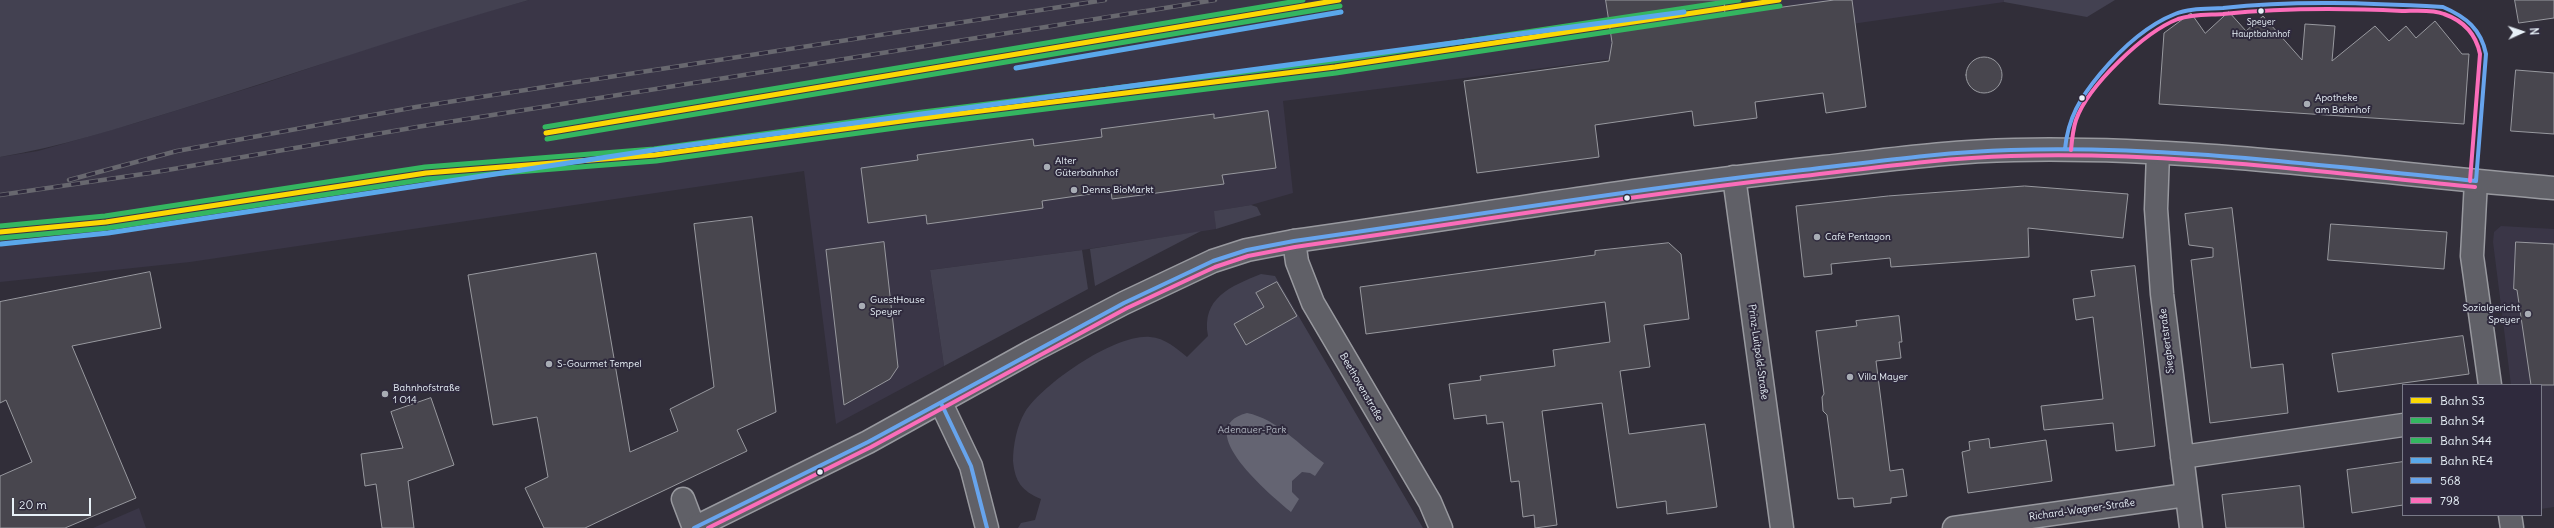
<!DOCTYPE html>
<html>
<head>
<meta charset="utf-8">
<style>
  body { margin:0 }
  #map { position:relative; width:2554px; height:528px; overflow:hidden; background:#312e39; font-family:Delius,sans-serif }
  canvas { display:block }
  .legend { position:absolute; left:2402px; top:384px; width:140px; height:132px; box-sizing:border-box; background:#2f2a3d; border:1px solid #797a88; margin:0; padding:5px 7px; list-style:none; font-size:12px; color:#e8f1f8 }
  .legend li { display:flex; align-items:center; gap:8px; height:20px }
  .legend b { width:20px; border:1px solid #797a88 }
  .north { position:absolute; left:2502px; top:12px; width:40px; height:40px; -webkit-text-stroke:3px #2f2a3d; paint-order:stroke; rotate:87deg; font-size:11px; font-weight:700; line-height:16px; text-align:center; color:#e8f1f8 }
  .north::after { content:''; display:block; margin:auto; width:14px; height:18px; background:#e8f1f8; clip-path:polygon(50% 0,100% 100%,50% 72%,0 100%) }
  .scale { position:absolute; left:12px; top:498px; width:79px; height:18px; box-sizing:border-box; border:2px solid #e8f1f8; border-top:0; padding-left:5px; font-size:12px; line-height:14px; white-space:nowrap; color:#e8f1f8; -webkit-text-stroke:3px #2f2a3d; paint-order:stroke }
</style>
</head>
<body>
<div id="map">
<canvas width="2554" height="528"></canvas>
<ul class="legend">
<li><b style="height:5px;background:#fcd804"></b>Bahn S3</li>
<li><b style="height:5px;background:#34b660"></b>Bahn S4</li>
<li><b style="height:5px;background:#34b660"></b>Bahn S44</li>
<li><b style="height:5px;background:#5aa8eb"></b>Bahn RE4</li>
<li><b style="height:5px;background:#67a4ed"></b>568</li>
<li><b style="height:5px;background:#fb6dba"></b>798</li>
</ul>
<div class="north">N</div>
<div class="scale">20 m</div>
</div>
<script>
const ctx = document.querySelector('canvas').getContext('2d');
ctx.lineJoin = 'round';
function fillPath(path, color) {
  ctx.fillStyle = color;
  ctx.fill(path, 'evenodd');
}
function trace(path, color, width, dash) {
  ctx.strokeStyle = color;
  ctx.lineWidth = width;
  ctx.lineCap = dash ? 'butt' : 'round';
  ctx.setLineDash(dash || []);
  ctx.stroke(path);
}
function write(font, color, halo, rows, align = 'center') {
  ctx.font = font + ' Delius,sans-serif';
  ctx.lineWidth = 4;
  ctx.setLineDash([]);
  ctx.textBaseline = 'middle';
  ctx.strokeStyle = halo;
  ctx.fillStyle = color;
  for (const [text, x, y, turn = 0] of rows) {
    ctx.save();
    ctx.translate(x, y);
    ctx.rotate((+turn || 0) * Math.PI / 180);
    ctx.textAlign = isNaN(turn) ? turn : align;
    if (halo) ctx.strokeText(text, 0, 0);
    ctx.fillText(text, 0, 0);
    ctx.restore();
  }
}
fillPath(new Path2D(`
  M529,0h1475v2l-429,62 -292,37 10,92 -42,12 -36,6 1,18 -134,21 -152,20 14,96 -108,58 -32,-253 -614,91 -190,20v-125l38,-6 101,-29 123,-38 173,-58z
  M2501,226l53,3v278l-13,2v-124h-30l-18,-143 1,-10z
  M139,508l7,20h-53z`), '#3a3647');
fillPath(new Path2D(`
  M0,0h529c-118,33 -234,74 -351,110 -59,18 -118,37 -178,47z
  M2004,0h111l-28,17 -83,-15z
  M1251,205l6,2 4,8 -45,14 -2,-18z
  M1201,231l-106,55 -5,-37z
  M1082,250l6,39 -144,77 -14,-96z
  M1261,274l14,2 148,252h-405l3,-5 14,-3 6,-21c-19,-8 -26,-17 -28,-38 0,-16 4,-36 12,-49 19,-29 90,-78 125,-75 15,1 26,11 37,20l21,-21c-7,-38 23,-50 53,-62z`), '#434151');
fillPath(new Path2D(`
  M1247,413c30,6 52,32 77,50l-9,13 -5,-3 -8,-1 -10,9v11l7,7 -8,13c-19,-16 -102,-84 -44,-99z`), '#646472');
const building = new Path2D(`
  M1606,0h118l1,15 109,-15h18l14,107 -40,6 -3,-20 -68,9 2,16 -63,8 -2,-15 -97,14 4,32 -122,16 -13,-92 145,-20 3,-18z
  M2515,0h39v18l-35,5z
  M2229,12l17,19 17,-15 39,44 3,-36 30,2 -3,35 43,-35 14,15 17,-15 10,12 19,-17 27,33h7l-5,70 -305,-20 5,-71 27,-20 14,20z
  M1966 75a18 18 0 1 1 36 0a18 18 0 1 1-36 0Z
  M2516,70l38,3v61l-43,-3z
  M1268,111l8,57 -54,7 2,9 -112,15 -1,-8 -69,10 1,7 -116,16 -1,-9 -58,8 -7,-55 57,-8 -1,-5 116,-16 1,7 68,-9 -1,-8 113,-15v4z
  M2025,186l103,8 -5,44 -95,-10 1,29 -138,10 -1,-9 -59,6 1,10 -28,3 -8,-71 92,-10z
  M2232,208l19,160 32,-4 5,49 -78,10 -19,-163 22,-3v-9l-24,-3 -4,-31z
  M752,217l24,195 -39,18 10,21 -162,77h-41l-19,-40 23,-11 -11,-60 -44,8 -25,-150 128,-22 34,199 48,-21 -8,-22 44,-22 -20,-163z
  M2331,224l116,8 -3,37 -116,-9z
  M884,242l14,125 -8,12 -46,26 -18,-155z
  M2516,242l38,2v141h-23l-14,-95 -3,-1z
  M1669,243l12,11 8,65 -45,6 6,42 -30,4 9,63 76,-10 12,83 -50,7 -1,-13 -49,7 -15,-105 -60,8 15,114 -22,3 -1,-13 -11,2 -4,-36 -8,1 -8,-60 -16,2 -1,-9 -32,4 -5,-35 32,-4 -1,-4 75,-10 -2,-16 57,-8 -5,-40 -239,32 -6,-47 235,-32v-4z
  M2135,266l20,180 -39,5 -3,-28 -69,7 -3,-24 62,-7 -10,-82 -17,3 -3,-21 22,-3 -4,-25z
  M150,272l11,56 -89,18 64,152 -71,30h-65v-52l32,-14 -26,-62 -6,3v-101z
  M1277,282l20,34 -51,29 -12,-21 30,-17 -8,-14z
  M1899,316l3,26h-3l2,16 -25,3 14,110 13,-2 4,27 -16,2v5l-37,4 -1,-9 -15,1 -11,-84 -4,-4 -1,-14 2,-3 -8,-63 41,-5 -1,-5z
  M2463,336l6,38 -131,18 -6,-38z
  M431,398l23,67 -46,16 6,47h-32l-6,-44 -11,2 -4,-32 42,-6 -12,-36z
  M1989,439l1,9 56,-8 6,41 -84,12 -6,-41 8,-2 -1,-8z
  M2403,462v43l-51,8 -5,-43z
  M2300,486l4,42h-78l-4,-33z`);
fillPath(building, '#48464e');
trace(building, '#98999f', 1);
const minor = new Path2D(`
  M2158,153l-2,56 6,85 29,234
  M1734,177l48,351
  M2476,181l-4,75 18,129
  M1294,241l3,21 16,41 117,199 11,26
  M941,403l30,63 16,62
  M2182,457l221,-32
  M683,499l11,29
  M2510,515l2,13
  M1954,528l232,-33`);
const major = new Path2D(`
  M694,528l174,-86 164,-91 92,-48 89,-42 34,-11 47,-9c177,-25 353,-55 530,-74 63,-7 127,-16 190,-17 180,-4 361,23 540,38`);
trace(minor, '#98999f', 25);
trace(major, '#98999f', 25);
trace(minor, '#606067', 22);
trace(major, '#606067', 22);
const rail = new Path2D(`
  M69,180l108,-29 239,-44 689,-107
  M0,195l150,-22 267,-46 798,-127`);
trace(rail, '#68686f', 4.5);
trace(rail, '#2f2a3d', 3, [9]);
trace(new Path2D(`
  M2065,149c3,-31 15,-51 35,-75 20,-24 45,-48 75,-60 14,-6 32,-5 48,-6 73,-8 146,-5 220,-1 23,10 38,22 43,47l-10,127
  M941,403l30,63 16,62
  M694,528l174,-86 256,-139 89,-42 34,-11 47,-9c170,-24 339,-52 509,-71 69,-8 139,-18 208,-20 156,-5 310,16 465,31`), '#67a4ed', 4);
trace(new Path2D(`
  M2071,150c1,-11 2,-21 5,-30 12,-34 68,-88 102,-101 14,-5 31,-4 45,-5 59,-6 119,-6 179,-3 12,0 30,-2 42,3 20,7 32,20 36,40l-10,127
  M708,528l163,-81 256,-139 88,-41 33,-11 47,-9c169,-24 338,-52 508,-71 69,-8 139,-18 208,-20 156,-5 310,16 464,31`), '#fb6dba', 4);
trace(new Path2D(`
  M546,133l793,-133
  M0,232l106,-10 320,-49 229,-18 261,-36 419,-52 444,-67`), '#fcd804', 5);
trace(new Path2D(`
  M547,139l793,-133
  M1,238l106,-10 320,-49 229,-18 261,-36 419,-52 444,-67`), '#34b660', 5);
trace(new Path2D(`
  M545,127l758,-127
  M0,226l105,-10 320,-49 229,-18 261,-36 419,-52 405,-61`), '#34b660', 5);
trace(new Path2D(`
  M1016,68l325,-56
  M1,244l107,-11 552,-84 1024,-137`), '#5aa8eb', 5);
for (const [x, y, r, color] of [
  [2261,11,3.5,"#e8f1f8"],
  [2082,98,3.5,"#e8f1f8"],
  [2307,104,4,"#a8adb5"],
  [1047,167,4,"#a8adb5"],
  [1074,190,4,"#a8adb5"],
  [1627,198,3.5,"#e8f1f8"],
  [1817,237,4,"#a8adb5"],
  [862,306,4,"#a8adb5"],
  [2528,314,4,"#a8adb5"],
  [549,364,4,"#a8adb5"],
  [1850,377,4,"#a8adb5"],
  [385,394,4,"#a8adb5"],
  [820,472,3.5,"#e8f1f8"]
]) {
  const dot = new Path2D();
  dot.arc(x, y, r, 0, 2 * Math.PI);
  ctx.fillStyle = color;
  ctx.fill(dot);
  trace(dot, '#2f2a3d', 1.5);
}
write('9px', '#e8f1f8', '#2f2a3d', [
  ["Speyer",2261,22],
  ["Hauptbahnhof",2261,34]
]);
write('10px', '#e8f1f8', '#2f2a3d', [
  ["Apotheke",2315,98],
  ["am Bahnhof",2315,110],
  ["Alter",1055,161],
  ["Güterbahnhof",1055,173],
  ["Denns BioMarkt",1082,190],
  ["Cafè Pentagon",1825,237],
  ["GuestHouse",870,300],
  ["Speyer",870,312],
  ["Sozialgericht",2520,308,"right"],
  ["Speyer",2520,320,"right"],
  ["S-Gourmet Tempel",557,364],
  ["Villa Mayer",1858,377],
  ["Bahnhofstraße",393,388],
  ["1 O14",393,400]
], 'left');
write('10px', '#e8f1f8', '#2f2a3d', [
  ["Siegbertstraße",2167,341,-97],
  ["Prinz-Luitpold-Straße",1758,352,82],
  ["Beethovenstraße",1361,387,60],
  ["Richard-Wagner-Straße",2082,510,-8]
]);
write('10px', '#afb4bf', '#2f2a3d', [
  ["Adenauer-Park",1252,430]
]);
</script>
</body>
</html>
